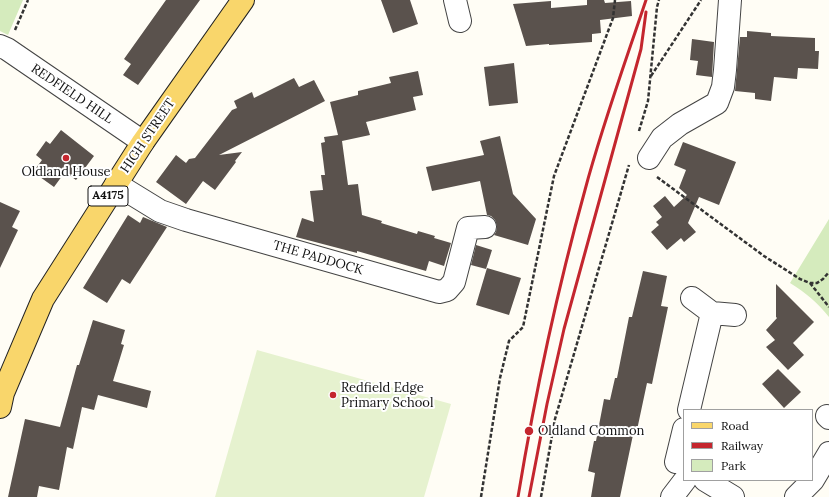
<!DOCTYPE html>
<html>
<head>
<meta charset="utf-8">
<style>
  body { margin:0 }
  #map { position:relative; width:829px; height:497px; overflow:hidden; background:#fffdf5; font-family:Lora,serif }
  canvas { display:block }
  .legend { position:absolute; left:683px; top:409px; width:130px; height:72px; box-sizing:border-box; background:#fff; border:1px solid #a0a0a0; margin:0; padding:5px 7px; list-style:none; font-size:12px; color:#111 }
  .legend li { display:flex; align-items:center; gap:8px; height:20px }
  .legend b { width:20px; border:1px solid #a0a0a0 }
</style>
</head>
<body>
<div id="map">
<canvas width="829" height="497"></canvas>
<ul class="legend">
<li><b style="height:5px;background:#f9d66b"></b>Road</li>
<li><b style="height:5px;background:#c4262e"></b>Railway</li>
<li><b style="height:11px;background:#d5ebbd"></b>Park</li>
</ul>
</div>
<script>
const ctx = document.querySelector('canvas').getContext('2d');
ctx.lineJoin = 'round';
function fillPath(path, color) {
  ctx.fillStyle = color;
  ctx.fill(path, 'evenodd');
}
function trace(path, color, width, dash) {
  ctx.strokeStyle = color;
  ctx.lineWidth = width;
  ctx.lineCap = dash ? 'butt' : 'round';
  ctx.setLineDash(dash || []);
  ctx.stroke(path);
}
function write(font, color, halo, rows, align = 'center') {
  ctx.font = font + ' Lora,serif';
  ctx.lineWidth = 4;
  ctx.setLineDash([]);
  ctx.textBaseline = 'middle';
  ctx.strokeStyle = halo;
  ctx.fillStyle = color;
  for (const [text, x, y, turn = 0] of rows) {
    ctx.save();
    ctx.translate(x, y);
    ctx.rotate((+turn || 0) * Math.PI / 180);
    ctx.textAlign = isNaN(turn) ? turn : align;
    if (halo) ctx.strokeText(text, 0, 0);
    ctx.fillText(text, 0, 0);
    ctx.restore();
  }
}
fillPath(new Path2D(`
  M0,0h23l-15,35 -8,-4z
  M829,219v98c-11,-14 -23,-24 -39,-34z`), '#d5ebbd');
fillPath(new Path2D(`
  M257,350l194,54 -27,93h-209z`), '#e6f2cf');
fillPath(new Path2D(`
  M166,0h34l-62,85 -15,-10 8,-11 -7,-5z
  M381,0h29l8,24 -25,9z
  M587,0h17l1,3 26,-2 1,15 -32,4 1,13 -9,1v8l-43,3v-1l-23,2 -13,-42 38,-3v7l36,-3z
  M747,31l24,2v3l44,2v13h4l-1,18 -20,-1 -1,11 -23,-2 -3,24 -16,-2v-6l-20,-2 5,-54h7z
  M692,39l22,3 -2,35 -16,-2 2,-14 -8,-1z
  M514,63l4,40 -29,3 -5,-39z
  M418,71l5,24 -10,2 3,13 -50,12 4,13 -28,6 6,44 10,-1 4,31 20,6 -1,2 36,11 1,-3 17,5 -1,2 17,5 -7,23 -15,-5 -3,10 -69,-20v2l-61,-16 6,-19 12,4 -4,-31 13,-1 -2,-15h4l-4,-32 4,-1 -1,-5 14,-2 -8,-33 28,-7v-4l33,-8 -2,-6z
  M294,78l5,9 15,-7 11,21 -106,54 23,-3 -7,9 1,1 -21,28 -12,-9 -17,23 -30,-22 20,-27 10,8 3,-4 6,-1 37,-48 5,-2 -3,-7 18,-9 2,6z
  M61,130l33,26 -18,24 -11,-8 -11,15 -21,-15 9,-12 -6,-5 10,-14 4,3z
  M500,136l13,58 23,25 -8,26 -34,-10 2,-3 1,-6 -2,-6 -4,-4 -4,-1 -7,-34 -48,10 -6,-24 58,-12 -4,-14z
  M683,142l53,20 -17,43 -20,-8 -11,26 8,9 -12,10 -3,-4 -14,12 -16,-18 8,-7 -3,-3 6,-5 -9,-11 12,-10 9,11 13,-12 -8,-7 7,-18 -12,-5z
  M0,202l20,9 -8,16 6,3 -18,38z
  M128,215l12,8 3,-6 24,10 -37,57 -8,-5 -15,24 -24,-15z
  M476,245l16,5 -6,19 -15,-4z
  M487,268l34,10 -12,37 -33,-10z
  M643,271l24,5 -6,30 7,1 -16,77 -5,-1 -10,47h-3l-14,67h-29l4,-24 -7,-2 6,-30h2l8,-42 6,1 5,-22h2l12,-61h3z
  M776,284l38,38 -21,21 11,12 -16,15 -22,-23 9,-7 -9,-10 11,-12 -1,-1z
  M93,320l32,10 -4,14 3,1 -11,36 38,10 -4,17 -49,-13 -4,15 -12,-3 -9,42 -6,-2 -8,43 -20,-4 -2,11h-29l17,-78 35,8 17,-62h2z
  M778,369l23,23 -17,16 -22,-24z`), '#5a524d');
const minor = new Path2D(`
  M455,0l5,21
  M0,46l7,3 136,93
  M649,158l13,-20 18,-14 37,-21 6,-16 2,-17 5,-70
  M116,184l44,27 26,9 253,72 8,-2 7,-8 14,-54 17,-1
  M692,298l20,15 23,2
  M689,410l23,-97
  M827,416l2,2
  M676,462l8,-33
  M705,480l28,17
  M672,497l13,-17
  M796,497l17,-17 16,-27`);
const major = new Path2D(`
  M0,407l3,-14 40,-94 100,-157 100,-142`);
trace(minor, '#444', 24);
trace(major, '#222', 24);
trace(new Path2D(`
  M15,30l13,-30
  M651,76l50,-76
  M639,131l9,-30 9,-94 2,-7
  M657,177l107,79 36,23 10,4h7l6,-4 6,-7
  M810,283l19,24
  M481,497l19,-119 9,-37 14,-14 31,-151 59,-158 2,-18
  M541,497l14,-78 74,-254`), '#333', 2.5, [4, 2]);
trace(minor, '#fff', 22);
trace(major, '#f9d66b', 22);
trace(new Path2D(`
  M518,497c17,-103 39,-206 67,-307 17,-64 40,-127 61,-190
  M529,497l18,-93 17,-75 77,-280 5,-37`), '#c4262e', 3);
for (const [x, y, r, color] of [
  [66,158,4,"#c4262e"],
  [333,395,4,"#c4262e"],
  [529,431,5,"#c4262e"]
]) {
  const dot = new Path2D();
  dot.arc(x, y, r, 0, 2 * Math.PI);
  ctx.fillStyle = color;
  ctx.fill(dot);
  trace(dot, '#fff', 1.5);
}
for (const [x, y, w] of [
  [108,196,40]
]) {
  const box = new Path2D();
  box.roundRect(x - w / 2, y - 10, w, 20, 3);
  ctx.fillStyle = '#fff';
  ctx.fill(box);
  trace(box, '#111', 1);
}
write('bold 12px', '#111', null, [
  ["A4175",108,196]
]);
write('13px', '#111', '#fff', [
  ["REDFIELD HILL",72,94,34],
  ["HIGH STREET",148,136,-56],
  ["THE PADDOCK",318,258,16]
]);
write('13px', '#111', '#fff', [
  ["Oldland House",66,172,"center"],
  ["Redfield Edge",341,388],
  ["Primary School",341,403],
  ["Oldland Common",538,431]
], 'left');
</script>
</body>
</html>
